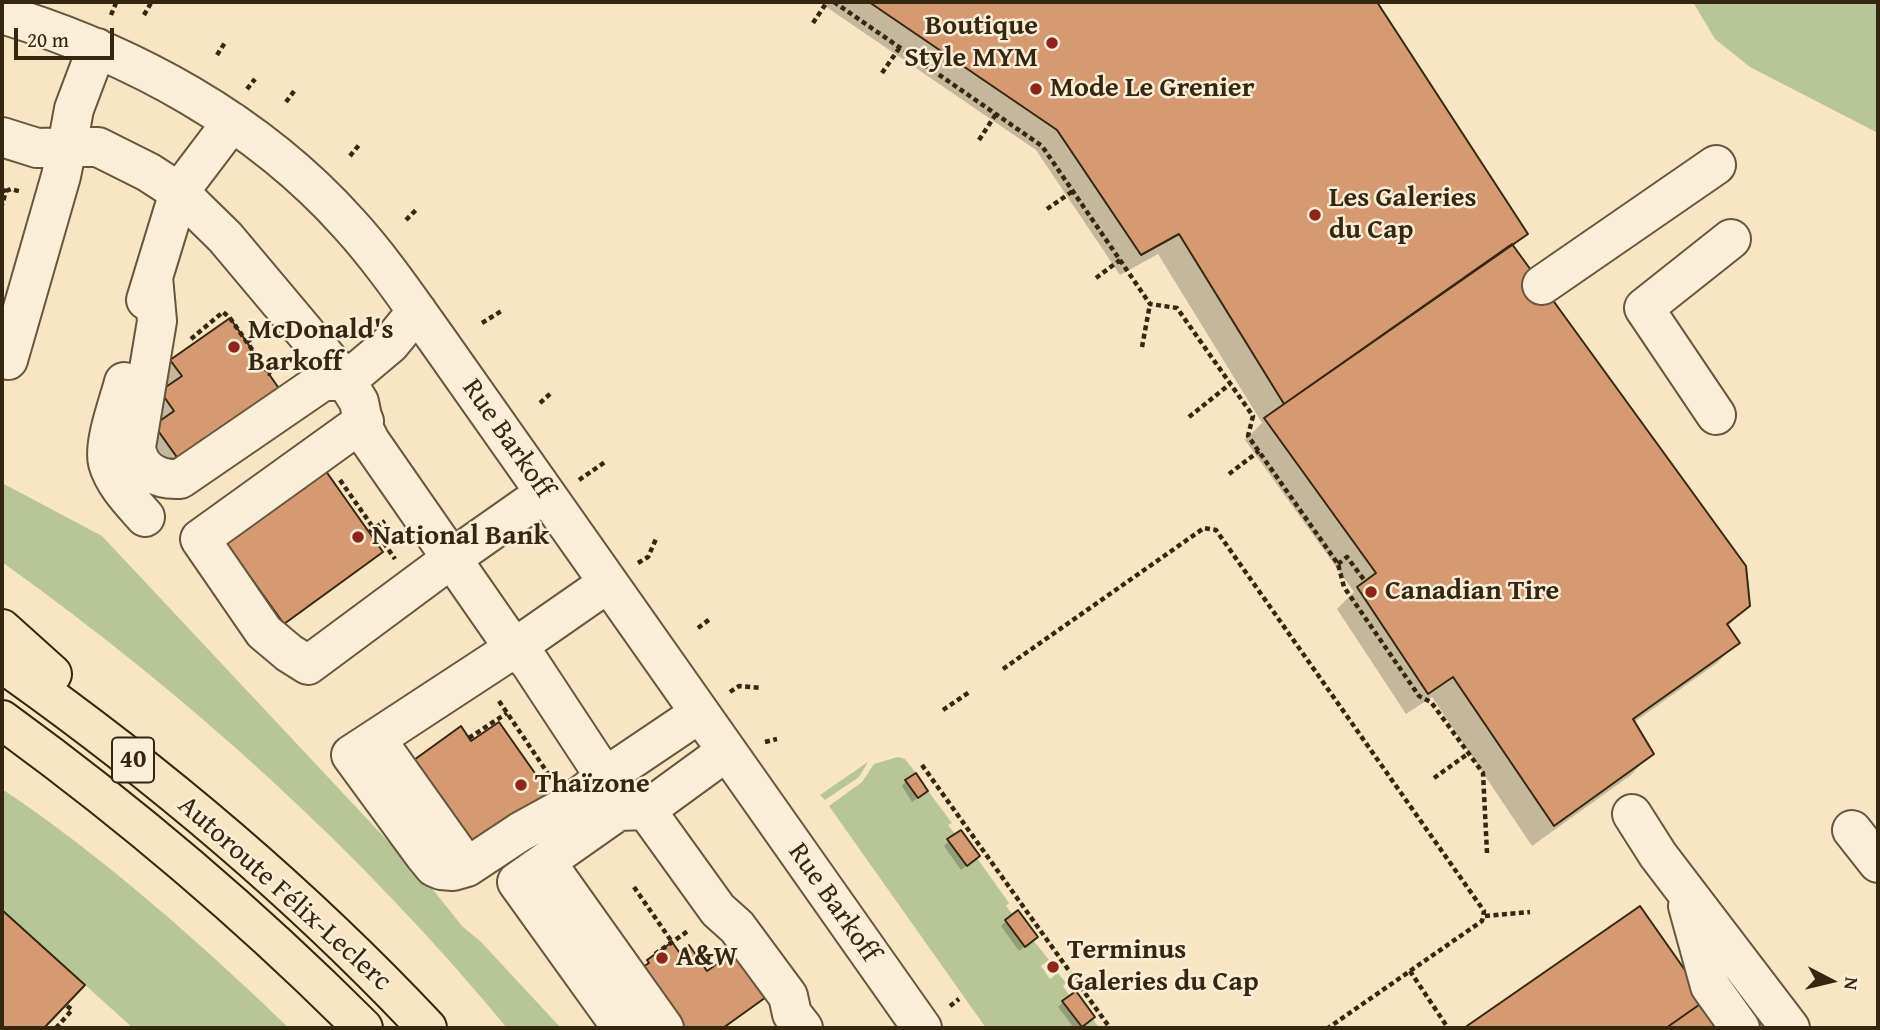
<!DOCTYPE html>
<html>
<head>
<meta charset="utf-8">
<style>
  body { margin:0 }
  #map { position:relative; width:1880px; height:1030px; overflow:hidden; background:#f7e5c4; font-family:"Gentium Book Plus",serif }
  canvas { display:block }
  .frame { position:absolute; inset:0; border:4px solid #352610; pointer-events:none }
  .north { position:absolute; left:1796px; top:946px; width:70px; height:70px; -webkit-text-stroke:5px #faeed9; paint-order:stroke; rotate:97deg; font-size:19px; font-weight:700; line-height:28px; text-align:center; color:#352610 }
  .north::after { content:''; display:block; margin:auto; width:24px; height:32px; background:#352610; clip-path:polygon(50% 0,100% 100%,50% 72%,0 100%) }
  .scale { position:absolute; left:14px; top:28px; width:100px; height:32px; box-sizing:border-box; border:4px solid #352610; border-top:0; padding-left:9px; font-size:21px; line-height:24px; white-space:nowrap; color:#352610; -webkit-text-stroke:5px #faeed9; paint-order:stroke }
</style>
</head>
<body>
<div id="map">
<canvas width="1880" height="1030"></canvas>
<div class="frame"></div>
<div class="north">N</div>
<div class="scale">20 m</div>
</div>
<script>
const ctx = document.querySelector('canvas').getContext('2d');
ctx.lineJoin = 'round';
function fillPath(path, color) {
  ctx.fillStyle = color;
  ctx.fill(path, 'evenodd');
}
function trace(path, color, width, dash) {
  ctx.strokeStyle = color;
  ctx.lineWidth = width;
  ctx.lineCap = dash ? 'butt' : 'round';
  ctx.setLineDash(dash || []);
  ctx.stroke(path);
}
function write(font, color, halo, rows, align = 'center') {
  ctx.font = font + ' "Gentium Book Plus",serif';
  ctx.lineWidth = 5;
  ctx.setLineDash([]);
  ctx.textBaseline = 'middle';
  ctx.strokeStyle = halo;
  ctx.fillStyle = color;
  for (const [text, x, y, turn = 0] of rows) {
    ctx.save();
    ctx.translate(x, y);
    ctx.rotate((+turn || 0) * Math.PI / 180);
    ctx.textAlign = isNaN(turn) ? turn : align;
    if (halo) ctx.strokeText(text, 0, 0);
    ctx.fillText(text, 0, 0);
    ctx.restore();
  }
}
fillPath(new Path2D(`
  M1693,2h185v131l-128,-66 -35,-28z
  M2,483l100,53 328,350 32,40 19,16 80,86h-54c-146,-177 -319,-333 -505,-466z
  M898,757l7,2 11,14 -10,7 12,18 10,-7 24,32 -4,2 7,9 -7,6 19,26 10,-8 32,45 -3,3 43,54 -8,6 9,13 8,-6 8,10 -3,3 6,9 -6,6 18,26 12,-8 6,9h-113l-157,-222 33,-24 12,-18z
  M868,762l-9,15 -34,23 -5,-5z
  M2,789c103,69 197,153 287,239h-156l-131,-118z`), '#b8c597');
fillPath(new Path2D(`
  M819,2h556l151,232 -14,13 236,359 -21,21 10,16 -20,20 -84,60 18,31 -20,21 -99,71 -100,-149 -26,17 -69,-105 17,-17 -109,-152 17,-17 -104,-169 -38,21 -84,-125z
  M171,361l114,38 -121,91 -29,-43 15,-65z
  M220,545l161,7 -103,75z
  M906,781l15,14 -9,7 -10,-16z
  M949,841l24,20 -12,9 -17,-24z
  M1640,909l83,119h-256z
  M2,912l80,73 -40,43h-40z
  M1006,921l25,21 -12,9 -18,-25z
  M1063,1002l25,20 -9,6h-5l-16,-21z`), '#0003');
const building = new Path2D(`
  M869,2h508l151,232 -244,170 -105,-170 -38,21 -84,-125z
  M1512,244l234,322 4,40 -23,18 13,19 -107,76 21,35 -100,72 -101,-149 -25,17 -71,-107 19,-14 -112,-155z
  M230,318l57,82 -101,70 -32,-45 20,-14 -14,-20 22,-15 -12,-16z
  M323,467l60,85 -99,72 -61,-85z
  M499,722l52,74 -74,52 -42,-60 -8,6 -20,-29 54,-39 10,15z
  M916,773l12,18 -10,7 -13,-18z
  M961,830l19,26 -13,10 -20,-27z
  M1640,906l66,94 -40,28h-202z
  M2,910l83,75 -41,43h-42z
  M1018,910l20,27 -13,10 -20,-27z
  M672,942l7,10 10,-7 18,26 30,-21 32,45 -46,33h-42l-40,-60 8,-5 -2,-3z
  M1076,991l19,26 -13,10 -20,-26z
  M1706,1000l20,28h-60z`);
fillPath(building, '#d59a71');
trace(building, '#352610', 2);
const minor = new Path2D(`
  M2,14c130,40 255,107 347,210 32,35 59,75 87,114l486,690
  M97,48l-23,61 -7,38h31l50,25 31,20 46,45 121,144 44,-37 27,-33
  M2,137l35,11 30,-1 -6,29 -53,184 -6,-2
  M153,277l4,44 -21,126c3,24 22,33 44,32l143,-98h23l13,21 6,29 5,10 134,193 26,29 75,114 95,-64
  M1542,285l174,-120
  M146,300l33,-108 53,-70
  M124,382c-5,20 -21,61 -16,81 6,21 23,38 37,54
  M1716,415l-72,-107 87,-69
  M364,421l-164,118 64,93 25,21 19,12 143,-106 94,-66
  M376,739l91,128
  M605,777l-36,28 -49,27 -53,35 -14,4 -12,-1 -7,-3 -9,-11 -74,-101 165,-108 92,-64
  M646,810l72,100 19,17 51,69 4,18 11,14
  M1632,814l26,41 132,173
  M1852,830l26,33
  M546,862l118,166
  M1688,906l22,80 30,42
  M622,1028l-105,-146 101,-71 28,-1 81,-59`);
const highway = new Path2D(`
  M2,629l50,45
  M2,663c153,108 297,229 425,365
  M2,720c128,93 249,196 361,308`);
trace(minor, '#66563d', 42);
trace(highway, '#352610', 42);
trace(new Path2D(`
  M834,2l208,144 108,158 27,4 76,108 -5,20 90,128 6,23 75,109 12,6 52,71 4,80
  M111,15l5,-12
  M144,15l7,-12
  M813,23l14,-21
  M217,55l9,-14
  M882,73l18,-26
  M247,89l8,-10
  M286,102l9,-12
  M979,140l17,-26
  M350,156l9,-11
  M2,190l4,1 -4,14
  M6,191l5,-2 11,3
  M1047,209l26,-18
  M406,220l10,-10
  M1096,278l24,-18
  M482,323l21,-13
  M191,339l32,-27 7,6 40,57
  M247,342l13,-10
  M1142,347l8,-43
  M540,403l11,-10
  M1189,417l41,-33
  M1229,474l30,-23
  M340,480l55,79
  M579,480l26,-18
  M369,532l16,-11
  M638,563l10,-6 8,-18
  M1338,564l9,-7 18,24
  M698,628l12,-9
  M1003,669l201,-141 12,2 268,381 -2,10 -154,107
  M730,692l9,-6 23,2
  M499,701l50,74
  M943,710l28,-19
  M469,738l38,-25
  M765,742l12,-3
  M922,765l188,263
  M1434,778l35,-25
  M634,887l38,55
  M1485,916l45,-4
  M655,954l33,-23
  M1410,971l38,57
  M950,1006l9,-7
  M56,1028l16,-18 -6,-5`), '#352610', 4.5, [5, 3.5]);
trace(minor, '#faeed9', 38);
trace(highway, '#f7e5c4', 38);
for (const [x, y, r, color] of [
  [1052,43,7,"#8f2418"],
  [1036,89,7,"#8f2418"],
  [1315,215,7,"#8f2418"],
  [234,347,7,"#8f2418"],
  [358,537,7,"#8f2418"],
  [1371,592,7,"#8f2418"],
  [521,785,7,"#8f2418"],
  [662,958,7,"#8f2418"],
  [1053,967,7,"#8f2418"]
]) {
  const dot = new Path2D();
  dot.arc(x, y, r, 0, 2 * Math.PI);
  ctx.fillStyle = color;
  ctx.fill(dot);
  trace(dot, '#faeed9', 2.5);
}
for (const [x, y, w] of [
  [133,760,42]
]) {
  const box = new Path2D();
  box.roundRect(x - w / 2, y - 22.5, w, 45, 5);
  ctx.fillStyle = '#faeed9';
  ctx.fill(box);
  trace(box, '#352610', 2);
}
write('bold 26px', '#352610', null, [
  ["40",133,760]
]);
write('bold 28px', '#352610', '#faeed9', [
  ["Boutique",1038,27,"right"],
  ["Style MYM",1038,59,"right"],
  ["Mode Le Grenier",1050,89],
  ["Les Galeries",1329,199],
  ["du Cap",1329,231],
  ["McDonald's",248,331],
  ["Barkoff",248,363],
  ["National Bank",372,537],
  ["Canadian Tire",1385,592],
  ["Thaïzone",535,785],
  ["Terminus",1067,951],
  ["Galeries du Cap",1067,983],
  ["A&W",676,958]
], 'left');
write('28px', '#352610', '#faeed9', [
  ["Rue Barkoff",507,439,55],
  ["Autoroute Félix-Leclerc",284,894,42],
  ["Rue Barkoff",833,903,55]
]);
</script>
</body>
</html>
